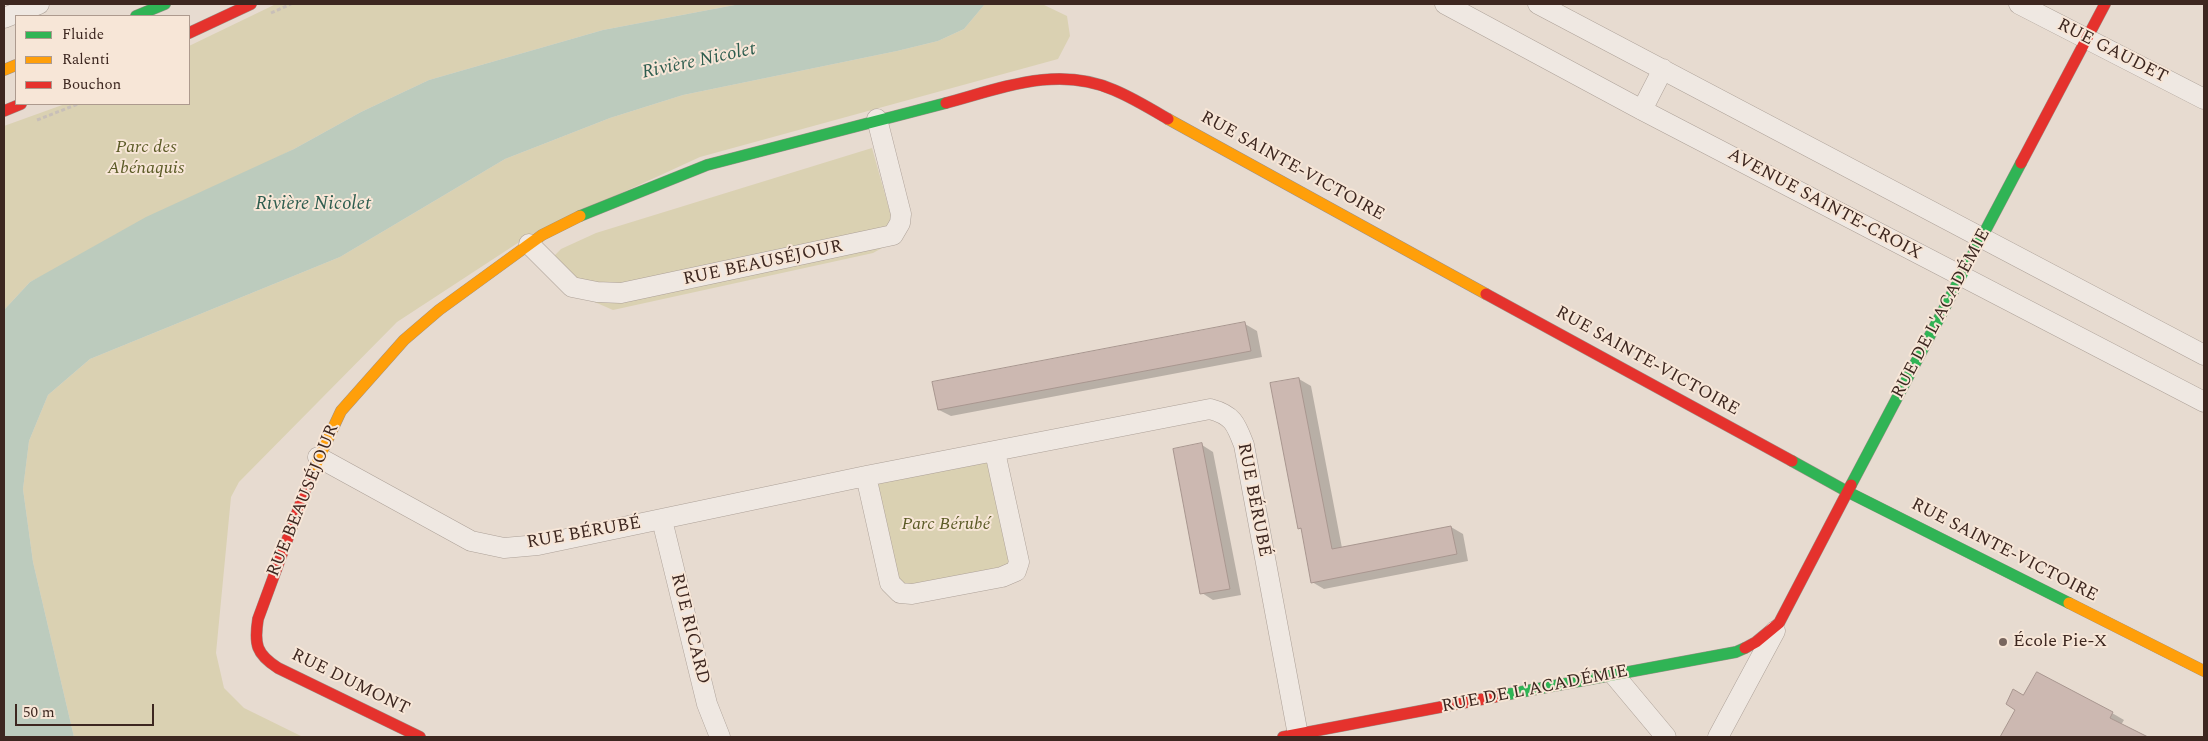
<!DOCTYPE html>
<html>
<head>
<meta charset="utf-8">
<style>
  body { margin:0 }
  #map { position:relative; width:2208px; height:741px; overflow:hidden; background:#e7dbd0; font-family:Spectral,serif }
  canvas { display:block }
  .frame { position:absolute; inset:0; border:5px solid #3d2720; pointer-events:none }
  .legend { position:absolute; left:15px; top:15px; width:175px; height:90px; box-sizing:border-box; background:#f7e6d7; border:1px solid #ad9a8e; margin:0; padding:6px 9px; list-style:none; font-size:15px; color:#3d2720 }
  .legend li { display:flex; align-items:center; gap:10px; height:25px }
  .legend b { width:25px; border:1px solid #ad9a8e }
  .scale { position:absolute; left:15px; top:704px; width:139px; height:22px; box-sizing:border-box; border:2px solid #3d2720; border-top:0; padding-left:6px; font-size:15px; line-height:18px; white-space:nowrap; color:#3d2720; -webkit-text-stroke:4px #f7e6d7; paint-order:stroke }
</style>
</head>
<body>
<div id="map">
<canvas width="2208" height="741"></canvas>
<div class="frame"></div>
<ul class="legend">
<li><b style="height:6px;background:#30b455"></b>Fluide</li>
<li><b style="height:6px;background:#ff9f0a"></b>Ralenti</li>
<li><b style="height:6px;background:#e5322d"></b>Bouchon</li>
</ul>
<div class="scale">50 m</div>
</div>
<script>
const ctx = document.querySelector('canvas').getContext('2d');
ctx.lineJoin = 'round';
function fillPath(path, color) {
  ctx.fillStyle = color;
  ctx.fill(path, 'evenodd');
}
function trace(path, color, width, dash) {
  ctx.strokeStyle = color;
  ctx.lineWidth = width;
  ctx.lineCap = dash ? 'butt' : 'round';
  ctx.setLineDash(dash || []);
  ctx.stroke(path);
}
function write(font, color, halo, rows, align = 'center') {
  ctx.font = font + ' Spectral,serif';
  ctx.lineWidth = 4;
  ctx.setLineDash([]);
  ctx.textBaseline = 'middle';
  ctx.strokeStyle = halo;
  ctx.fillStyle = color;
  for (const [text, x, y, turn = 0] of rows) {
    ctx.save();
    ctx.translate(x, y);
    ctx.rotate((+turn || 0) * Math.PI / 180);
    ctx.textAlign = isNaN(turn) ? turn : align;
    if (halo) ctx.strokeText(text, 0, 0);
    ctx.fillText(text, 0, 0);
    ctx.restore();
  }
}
fillPath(new Path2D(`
  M276,4h464l-137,26 -174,50 -68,32 -67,37 -264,133 -26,28v-184l61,-22h124v-58z
  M985,4h57l25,12 3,20 -12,23 -358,98 -170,78 -133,87 -158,160 -8,15 -15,156 8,35 20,20 59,29h-229l-41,-175 -10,-73 6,-48 19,-46 42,-36 250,-102 165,-98 105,-41 73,-23 214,-44 41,-10 26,-12z
  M872,148l23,82 -4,13 -18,10 -260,57 -23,-10 -43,-37 14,-14 35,-16z
  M995,452l24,110 -119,31 -34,-117z`), '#dad1b2');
fillPath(new Path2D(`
  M740,4h245l-21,25 -26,12 -41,10 -214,44 -73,23 -105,41 -165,98 -250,102 -42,36 -19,46 -6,48 10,73 41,175h-70v-427l26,-28 116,-65 148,-68 67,-37 68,-32 174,-50z`), '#bccbbd');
fillPath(new Path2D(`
  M1245,324l12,7 5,26 -311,59 -12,-6z
  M1299,379l12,7 31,162 109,-21 12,7 5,27 -144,28 -12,-7 -10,-52 -3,-2z
  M1202,445l11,7 28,143 -28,5 -11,-7z
  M2024,697l88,16 12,7 -3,5 24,12h-144z`), '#0003');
const building = new Path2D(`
  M1245,322l6,29 -313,59 -6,-28z
  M1299,378l33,171 119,-23 6,28 -146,29 -10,-55 -3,1 -28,-146z
  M1202,443l28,146 -30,5 -27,-145z
  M2037,672l76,40 -3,6 38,19h-148l15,-27 -9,-6 7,-15 10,6z`);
fillPath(building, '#ccb8b1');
trace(building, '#a8968f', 1);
const street = new Path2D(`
  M1445,4l197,106 562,292
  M1538,4l666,351
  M2019,4l185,95
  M4,18l35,-14
  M1642,110l21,-41
  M529,244l43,43 25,5 24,1 272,-58 7,-12 1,-9 -24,-95
  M318,457l153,84 33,7 34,-3 328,-69 344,-67c23,6 26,15 34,36l54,290
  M866,476l24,107 10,10 12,1 90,-17 14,-6 3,-9 -24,-110
  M662,520l45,184 13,33
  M1615,676l51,61
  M1718,737l57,-106`);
const fast = new Path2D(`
  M136,16l29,-12
  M580,216l127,-51 239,-62
  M1792,461l56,31 221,111
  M1851,485l170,-322
  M1499,696l237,-44 9,-4`);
const slow = new Path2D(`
  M4,70l12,-5
  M1168,119l318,175
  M311,475l30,-64 63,-71 35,-30 103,-75 38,-19
  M2069,603l135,68`);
const jam = new Path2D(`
  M189,33l62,-29
  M946,103c56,-15 112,-38 168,-13 19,8 37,19 54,29
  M4,111l17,-7
  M2021,163l84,-159
  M1486,294l306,167
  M311,475l-53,144c-4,25 -2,35 20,49l142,69
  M1745,648l11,-6 23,-19 72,-138
  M1283,737l216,-41`);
trace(street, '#ada198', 21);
trace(fast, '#9c9088', 12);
trace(slow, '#9c9088', 12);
trace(jam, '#9c9088', 12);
trace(new Path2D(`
  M271,13l20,-9
  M37,120l41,-16`), '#c8bfb8', 3, [4, 2.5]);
trace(street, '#efe8e2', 20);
trace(fast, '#30b455', 11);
trace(slow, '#ff9f0a', 11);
trace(jam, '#e5322d', 11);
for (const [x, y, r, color] of [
  [2003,642,5,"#78665e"]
]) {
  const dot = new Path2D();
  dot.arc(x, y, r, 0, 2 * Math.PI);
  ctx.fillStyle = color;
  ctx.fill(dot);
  trace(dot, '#f7e6d7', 2);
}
write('18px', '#3d2720', '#f7e6d7', [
  ["RUE GAUDET",2112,52,27],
  ["RUE SAINTE-VICTOIRE",1292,167,29],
  ["AVENUE SAINTE-CROIX",1824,205,28],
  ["RUE BEAUSÉJOUR",763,264,-12],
  ["RUE DE L'ACADÉMIE",1942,314,-62],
  ["RUE SAINTE-VICTOIRE",1647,362,29],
  ["RUE BÉRUBÉ",1253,500,79],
  ["RUE BEAUSÉJOUR",304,501,-68],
  ["RUE BÉRUBÉ",584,534,-10],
  ["RUE SAINTE-VICTOIRE",2004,551,27],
  ["RUE RICARD",689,629,76],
  ["RUE DUMONT",350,683,26],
  ["RUE DE L'ACADÉMIE",1535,690,-11]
]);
write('italic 18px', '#5a5a25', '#f7e6d7', [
  ["Parc des",146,148],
  ["Abénaquis",146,169],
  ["Parc Bérubé",946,525]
]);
write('18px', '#3d2720', '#f7e6d7', [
  ["École Pie-X",2013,642]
], 'left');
write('italic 19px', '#2e5d4f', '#f7e6d7', [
  ["Rivière Nicolet",699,62,-12],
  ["Rivière Nicolet",313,205]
]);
</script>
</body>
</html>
